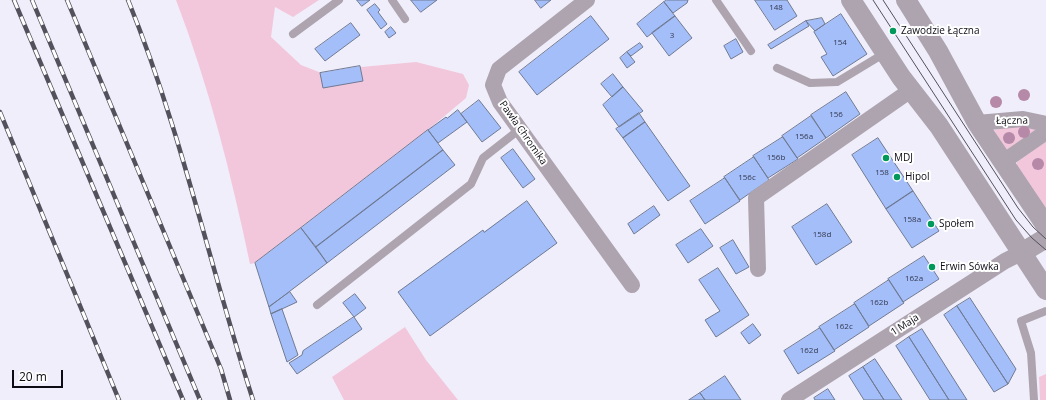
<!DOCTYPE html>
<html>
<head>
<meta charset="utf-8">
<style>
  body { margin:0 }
  #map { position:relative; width:1046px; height:400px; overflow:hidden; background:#f0eefa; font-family:"Open Sans",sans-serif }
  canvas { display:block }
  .scale { position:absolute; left:12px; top:370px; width:51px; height:18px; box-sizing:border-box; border:2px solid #0d0c15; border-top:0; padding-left:5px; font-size:12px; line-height:14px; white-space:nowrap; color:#0d0c15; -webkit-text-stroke:3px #fff; paint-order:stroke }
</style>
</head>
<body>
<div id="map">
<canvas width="1046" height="400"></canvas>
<div class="scale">20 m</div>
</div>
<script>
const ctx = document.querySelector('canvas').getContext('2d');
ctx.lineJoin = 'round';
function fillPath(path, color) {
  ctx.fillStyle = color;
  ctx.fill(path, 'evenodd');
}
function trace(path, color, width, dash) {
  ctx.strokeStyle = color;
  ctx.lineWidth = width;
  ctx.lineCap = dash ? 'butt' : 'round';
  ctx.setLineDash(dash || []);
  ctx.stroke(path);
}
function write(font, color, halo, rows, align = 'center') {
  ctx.font = font + ' "Open Sans",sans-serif';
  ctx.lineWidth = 4;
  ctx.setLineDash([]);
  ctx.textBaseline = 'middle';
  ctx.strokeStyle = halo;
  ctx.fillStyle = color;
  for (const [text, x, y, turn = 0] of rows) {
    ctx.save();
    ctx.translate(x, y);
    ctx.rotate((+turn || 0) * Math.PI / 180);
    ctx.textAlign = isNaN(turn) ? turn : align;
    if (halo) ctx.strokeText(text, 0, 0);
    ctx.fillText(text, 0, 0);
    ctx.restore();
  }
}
fillPath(new Path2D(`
  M176,0h143l-26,17 -18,-10 -4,30 30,28 23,9 26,-6 66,-6 47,12 6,11 -3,13 -38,32 -173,133 -5,1c-19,-90 -41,-178 -74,-264z
  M1017,126l21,2 -32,23 -12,-21z
  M1046,141v72l-30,-47 1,-4z
  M405,327l21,33 32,40h-114l-12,-23z
  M1046,374v26h-6l-1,-23z`), '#f2c7dc');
const building = new Path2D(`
  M357,0h13l-8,6z
  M411,0h26l-16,12z
  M535,0h16l-10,8z
  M667,0h21l-1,3 -14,10 -9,-11z
  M755,0h32l10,16 -22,14z
  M664,2l11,14 -28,21 -10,-13z
  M375,4l5,6 -2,2 9,12 -6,5 -14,-19z
  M841,14l26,40 -34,22 -12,-19 6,-3 -13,-22z
  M591,16l18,23 -72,56 -18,-23z
  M675,16l17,22 -23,18 -17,-23z
  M822,18l3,6 -10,7 -9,-10z
  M806,21l3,5 -38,23 -3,-4z
  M351,23l9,12 -35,26 -10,-12z
  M391,27l5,6 -7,5 -4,-6z
  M736,39l7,13 -12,7 -7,-13z
  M640,43l3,4 -12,9 -4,-4z
  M627,52l8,10 -8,6 -7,-10z
  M360,66l3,15 -40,7 -3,-15z
  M613,74l10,13 -11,10 -11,-13z
  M623,87l20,24 -24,16 -16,-22z
  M846,92l14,22 -34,24 -15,-23z
  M479,100l22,28 -19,14 -21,-28z
  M458,110l9,12 -29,21 -10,-13 18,-13 1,1z
  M639,113l6,9 -22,16 -7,-9z
  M811,116l15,22 -29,20 -15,-22z
  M645,122l45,64 -22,15 -45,-63z
  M428,130l15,20 -127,97 -15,-19z
  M783,137l15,22 -30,19 -15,-22z
  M878,138l35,53 -27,18 -34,-54z
  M513,149l22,30 -12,9 -22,-30z
  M443,150l12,15 -128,98 -11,-16z
  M754,157l15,23 -29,20 -16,-23z
  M725,178l15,23 -35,23 -15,-23z
  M913,191l26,40 -27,17 -26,-39z
  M527,201l30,42 -127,93 -32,-44 85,-62 1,2z
  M827,204l25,38 -36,23 -24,-38z
  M654,206l6,9 -26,19 -6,-10z
  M301,228l26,35 -58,44 -14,-44z
  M701,229l12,17 -25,17 -12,-18z
  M733,240l16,27 -13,7 -16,-26z
  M924,256l15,23 -36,23 -15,-23z
  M718,268l31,47 -33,22 -11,-17 15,-9 -21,-31z
  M889,280l15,23 -35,23 -15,-23z
  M290,292l7,10 -26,12 -2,-7z
  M355,294l11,14 -12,9 -11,-14z
  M970,298l46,71 -8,15 -51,-78z
  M855,304l14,23 -35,23 -15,-23z
  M957,306l51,78 -14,8 -50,-77z
  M282,309l16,46 -11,7 -16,-48z
  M354,317l8,12 -65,45 -8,-11 13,-8 1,-4z
  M753,324l8,11 -12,9 -8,-11z
  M820,328l15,23 -37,23 -14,-23z
  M922,329l45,71h-18l-40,-63z
  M909,337l40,63h-19l-34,-54z
  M875,359l27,41h-18l-21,-33z
  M863,367l21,33h-20l-15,-24z
  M725,376l16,24h-36l-5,-7z
  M828,389l7,11h-20l-1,-2z
  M700,393l5,7h-16z`);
fillPath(building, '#a4befa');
trace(building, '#6f7a93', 1);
trace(new Path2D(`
  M392,0l13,19
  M716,0l35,51
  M293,34l46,-34
  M777,68l33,15 27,-1 48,-29
  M317,305l154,-121 12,-26 37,-29
  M1034,400l-3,-47 -10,-32 25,-10`), '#ada4af', 8);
trace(new Path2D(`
  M587,0l-88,69 -6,16 7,17 132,183
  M977,123l46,-4 23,5
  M1003,162l43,-30
  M758,269l-2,-71 155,-108
  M789,400l216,-139 18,-9`), '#ada4af', 16);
trace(new Path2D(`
  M851,0l50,77 38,49 107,164
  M906,0l32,51 39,72 69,103
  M1023,252l23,-14`), '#ada4af', 20);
trace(new Path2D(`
  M873,0l143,220 16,18 14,12
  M883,0l135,208 15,19 13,12`), '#53515b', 1);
const rail = new Path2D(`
  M14,0l169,400
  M32,0l168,400
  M67,0l154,369 9,31
  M128,0c53,130 82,267 125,400
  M0,112l119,288`);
trace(rail, '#53515b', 4.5);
trace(rail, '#fff', 3, [9]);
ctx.fillStyle = '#b589a7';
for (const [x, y] of [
  [1024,95],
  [996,102],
  [1024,132],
  [1009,138],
  [1038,164]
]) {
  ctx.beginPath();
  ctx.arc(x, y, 6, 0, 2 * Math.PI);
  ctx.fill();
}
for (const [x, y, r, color] of [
  [893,31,4,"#00985b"],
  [886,158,4,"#00985b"],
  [897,177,4,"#00985b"],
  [931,224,4,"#00985b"],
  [932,267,4,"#00985b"]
]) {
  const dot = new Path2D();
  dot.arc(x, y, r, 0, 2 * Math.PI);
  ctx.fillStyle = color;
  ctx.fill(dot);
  trace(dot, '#fff', 1.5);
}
write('8px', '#33384e', null, [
  ["148",776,8],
  ["3",672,36],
  ["154",840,43],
  ["156",836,115],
  ["156a",804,137],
  ["156b",776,158],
  ["158",882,173],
  ["156c",747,178],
  ["158a",912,220],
  ["158d",822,235],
  ["162a",914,279],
  ["162b",879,303],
  ["162c",844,327],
  ["162d",809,351]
]);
write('10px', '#0d0c15', '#fff', [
  ["Zawodzie Łączna",901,31],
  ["MDJ",894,158],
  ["Hipol",905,177],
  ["Społem",939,224],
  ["Erwin Sówka",940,267]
], 'left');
write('10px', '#0d0c15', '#fff', [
  ["Łączna",1012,121,-1],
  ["Pawła Chromika",523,133,55],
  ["1 Maja",905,325,-33]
]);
</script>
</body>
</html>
